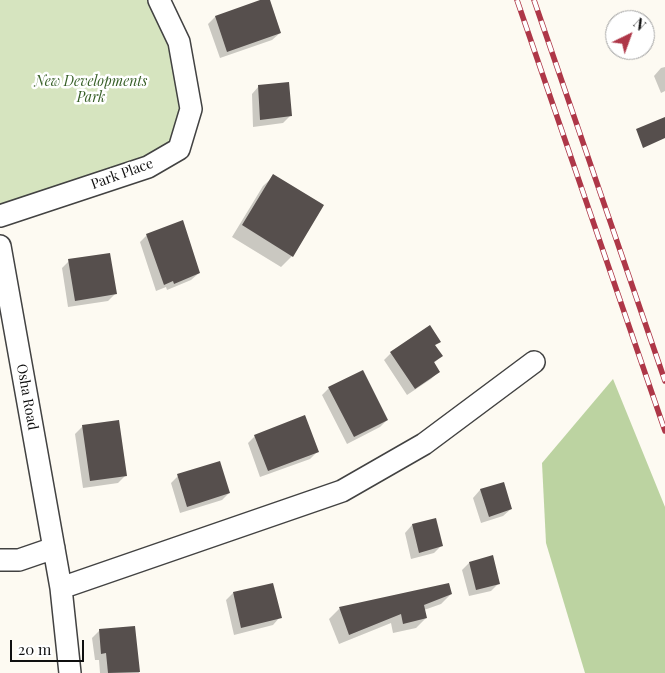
<!DOCTYPE html>
<html>
<head>
<meta charset="utf-8">
<style>
  body { margin:0 }
  #map { position:relative; width:665px; height:673px; overflow:hidden; background:#fdfaf2; font-family:"Playfair Display",serif }
  canvas { display:block }
  .north { position:absolute; left:605px; top:10px; width:50px; height:50px; box-sizing:border-box; background:#fff; border:1px solid #9f9f9f; border-radius:50%; rotate:42deg; font-size:14px; font-weight:700; line-height:20px; text-align:center; color:#0f0f0f }
  .north::after { content:''; display:block; margin:auto; width:18px; height:22px; background:#ae3748; clip-path:polygon(50% 0,100% 100%,50% 72%,0 100%) }
  .scale { position:absolute; left:10px; top:640px; width:74px; height:22px; box-sizing:border-box; border:2px solid #0f0f0f; border-top:0; padding-left:6px; font-size:15px; line-height:18px; white-space:nowrap; color:#0f0f0f; -webkit-text-stroke:4px #fff; paint-order:stroke }
</style>
</head>
<body>
<div id="map">
<canvas width="665" height="673"></canvas>
<div class="north">N</div>
<div class="scale">20 m</div>
</div>
<script>
const ctx = document.querySelector('canvas').getContext('2d');
ctx.lineJoin = 'round';
function fillPath(path, color) {
  ctx.fillStyle = color;
  ctx.fill(path, 'evenodd');
}
function trace(path, color, width, dash) {
  ctx.strokeStyle = color;
  ctx.lineWidth = width;
  ctx.lineCap = dash ? 'butt' : 'round';
  ctx.setLineDash(dash || []);
  ctx.stroke(path);
}
function write(font, color, halo, rows, align = 'center') {
  ctx.font = font + ' "Playfair Display",serif';
  ctx.lineWidth = 5;
  ctx.setLineDash([]);
  ctx.textBaseline = 'middle';
  ctx.strokeStyle = halo;
  ctx.fillStyle = color;
  for (const [text, x, y, turn = 0] of rows) {
    ctx.save();
    ctx.translate(x, y);
    ctx.rotate((+turn || 0) * Math.PI / 180);
    ctx.textAlign = isNaN(turn) ? turn : align;
    if (halo) ctx.strokeText(text, 0, 0);
    ctx.fillText(text, 0, 0);
    ctx.restore();
  }
}
fillPath(new Path2D(`
  M0,0h159l32,109 -12,40 -179,67z`), '#d6e4bf');
fillPath(new Path2D(`
  M613,379l52,128v166h-80l-39,-130 -4,-80z`), '#bcd3a1');
fillPath(new Path2D(`
  M264,0h4l12,33 -8,7 -52,18 -12,-34 7,-7z
  M665,67v24l-4,2 -7,-17 7,-8z
  M259,86l31,30 -7,7 -30,4 -1,-33z
  M274,176l18,80 -11,11 -49,-30 31,-51z
  M147,235l52,38 -8,7 -24,10 -1,-3 -10,4 -16,-49z
  M69,261l46,33 -7,7 -40,6 -6,-39z
  M439,342l-5,4 7,10 -8,8 5,8 -7,7 -24,16 -23,-35 7,-7z
  M329,388l58,32 -7,7 -33,17 -25,-49z
  M83,426l43,49 -8,8 -35,5 -8,-54z
  M255,436l62,16 -7,7 -50,18 -12,-34z
  M178,476l51,17 -7,7 -42,13 -9,-30z
  M503,483l8,26 -8,7 -22,7 -8,-25 7,-8z
  M435,520l6,26 -7,7 -23,6 -6,-26 7,-8z
  M469,563l30,20 -8,8 -22,5 -7,-26z
  M448,585l3,9 -10,10 -17,6 2,8 -10,10 -23,5 -2,-10 -52,21 -10,-25 10,-10z
  M233,593l47,24 -7,8 -39,10 -8,-35z
  M134,627l5,46h-39l-1,-13h-4l-3,-22 8,-8z`), '#0003');
fillPath(new Path2D(`
  M260,0h10l11,33 -54,19 -12,-36z
  M289,82l3,34 -32,4 -2,-35z
  M665,117v21l-22,10 -7,-19z
  M273,174l51,31 -31,52 -51,-32z
  M183,220l17,53 -26,11 -1,-3 -9,4 -18,-51z
  M110,253l7,41 -42,7 -7,-42z
  M430,325l11,17 -6,3 8,11 -9,6 6,10 -25,17 -25,-37z
  M363,370l25,50 -34,17 -26,-50z
  M305,415l14,37 -51,19 -14,-36z
  M119,420l8,56 -37,5 -8,-56z
  M220,461l10,32 -43,14 -10,-33z
  M504,482l8,27 -23,8 -9,-28z
  M436,518l7,28 -24,7 -7,-29z
  M493,555l7,29 -24,6 -7,-28z
  M273,583l9,35 -41,10 -8,-36z
  M449,583l3,11 -28,11 3,13 -24,6 -2,-10 -52,21 -10,-28z
  M135,626l5,46 -32,1 -2,-20 -5,1 -2,-25z`), '#564f4d');
const minor = new Path2D(`
  M0,216l148,-49 31,-18 12,-40 -12,-67 -20,-42
  M0,246l61,342 9,85
  M0,560h19l35,-12
  M61,588l281,-97 82,-47 110,-82`);
trace(minor, '#424242', 24);
trace(minor, '#fff', 21);
const rail = new Path2D(`
  M517,0l148,431
  M534,0l131,381`);
trace(rail, '#ae3748', 5.5);
trace(rail, '#fff', 4, [11]);
write('italic 14px', '#375f27', '#fff', [
  ["New Developments",91,82],
  ["Park",91,98]
]);
write('14px', '#0f0f0f', '#fff', [
  ["Park Place",122,174,-20],
  ["Osha Road",27,397,80]
]);
</script>
</body>
</html>
